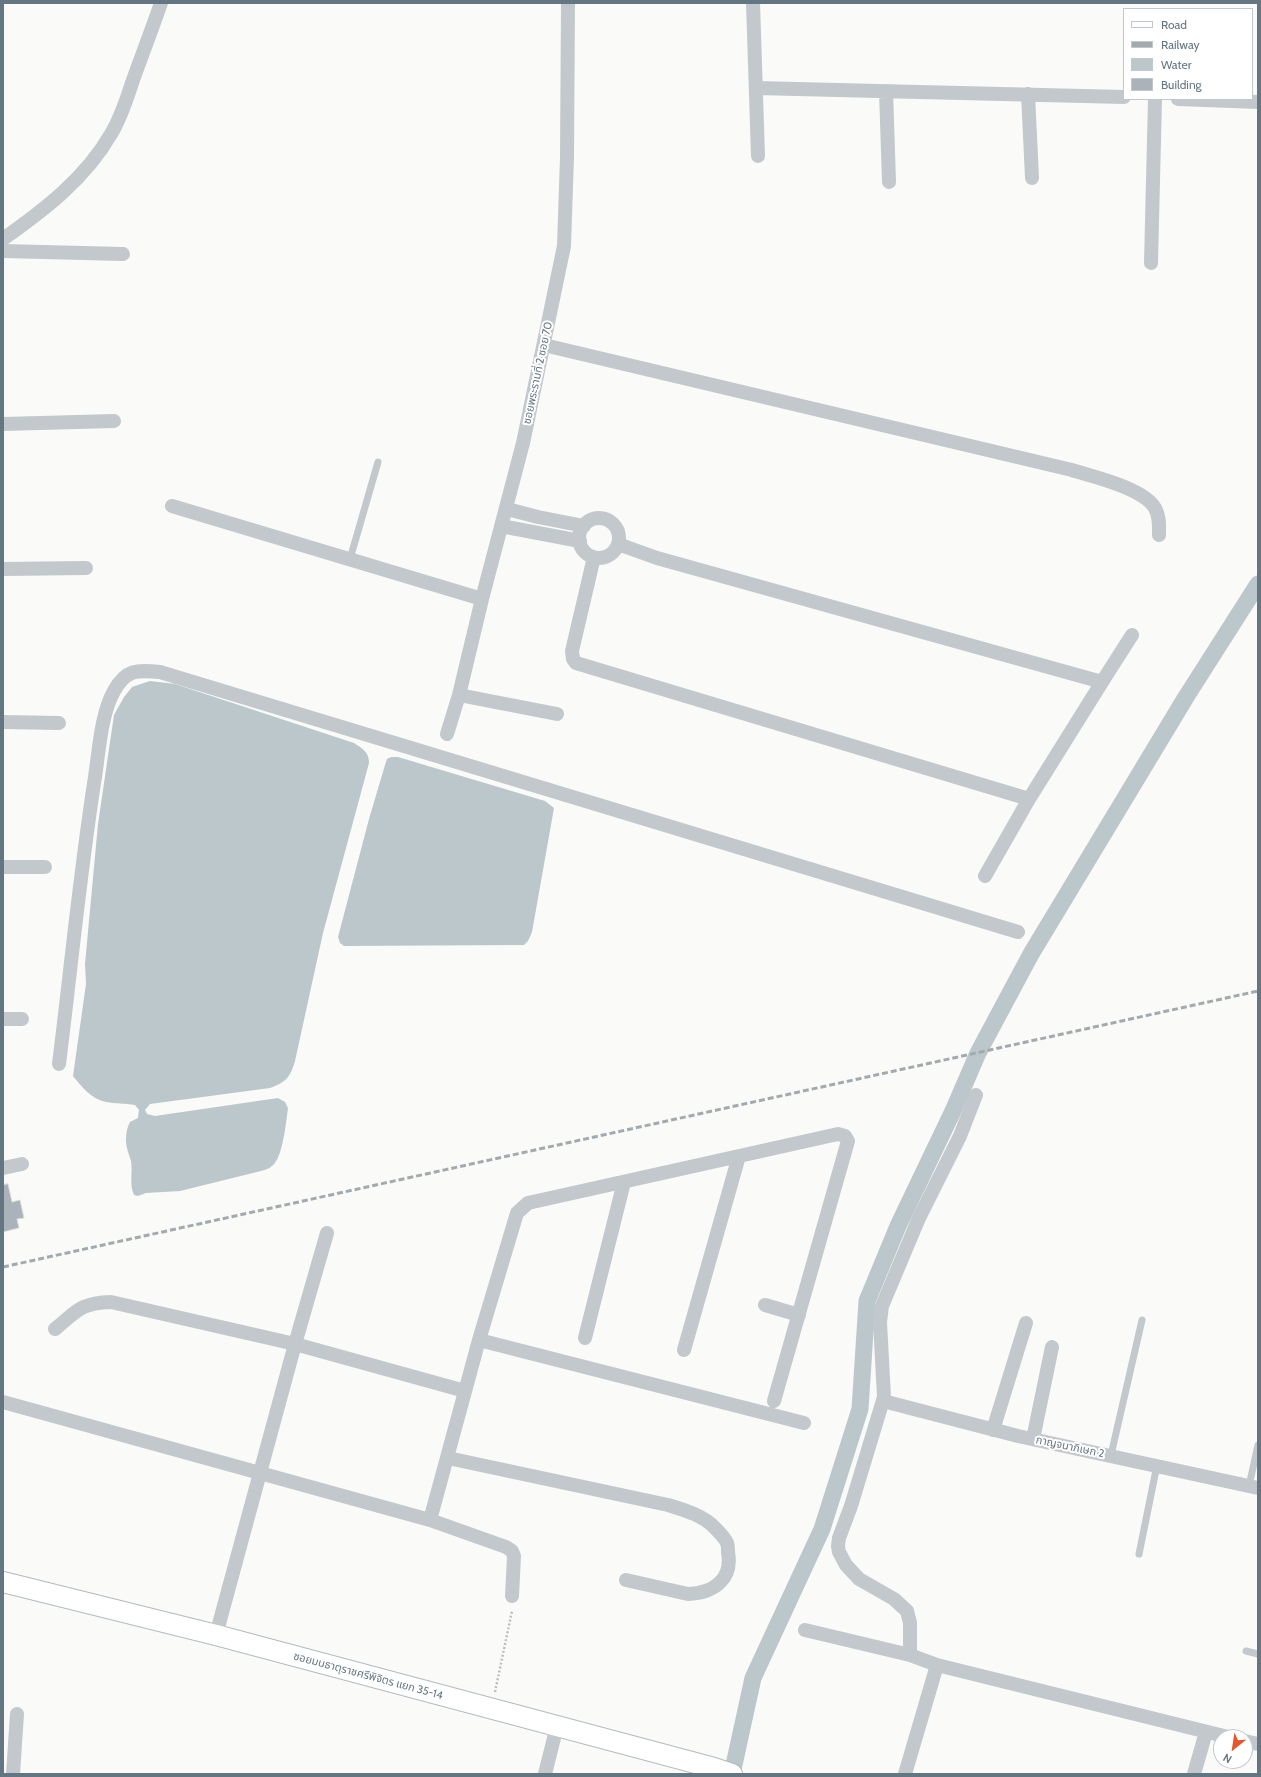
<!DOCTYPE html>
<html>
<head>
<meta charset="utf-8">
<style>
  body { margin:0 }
  #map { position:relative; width:1261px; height:1777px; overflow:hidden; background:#fafaf8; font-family:Cabin,sans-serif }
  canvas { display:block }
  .frame { position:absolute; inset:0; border:4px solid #657683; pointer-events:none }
  .legend { position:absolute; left:1123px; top:8px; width:130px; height:92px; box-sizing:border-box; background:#fff; border:1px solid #c1c8cd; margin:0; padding:5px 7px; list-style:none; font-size:12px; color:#657683 }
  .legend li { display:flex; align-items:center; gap:8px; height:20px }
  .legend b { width:20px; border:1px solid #c1c8cd }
  .north { position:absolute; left:1213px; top:1729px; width:40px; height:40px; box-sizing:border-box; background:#fff; border:1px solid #c1c8cd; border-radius:50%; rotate:210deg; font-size:11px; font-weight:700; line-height:16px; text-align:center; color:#657683 }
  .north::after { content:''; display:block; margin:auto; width:14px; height:18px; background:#e4572e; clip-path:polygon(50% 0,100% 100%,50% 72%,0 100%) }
</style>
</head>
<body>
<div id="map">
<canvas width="1261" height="1777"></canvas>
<div class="frame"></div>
<ul class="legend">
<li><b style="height:5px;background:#fff"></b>Road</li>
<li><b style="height:5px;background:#a2aab0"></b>Railway</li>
<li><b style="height:11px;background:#bbc7cb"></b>Water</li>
<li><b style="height:11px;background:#aab3b9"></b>Building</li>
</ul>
<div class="north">N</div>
</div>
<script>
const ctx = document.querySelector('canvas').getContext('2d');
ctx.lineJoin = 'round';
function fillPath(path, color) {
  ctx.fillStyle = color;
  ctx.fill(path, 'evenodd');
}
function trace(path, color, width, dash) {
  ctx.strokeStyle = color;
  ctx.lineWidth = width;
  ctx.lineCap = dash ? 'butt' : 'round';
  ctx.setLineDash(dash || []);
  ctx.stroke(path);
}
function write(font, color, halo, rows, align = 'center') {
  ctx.font = font + ' Cabin,"Noto Sans Thai",sans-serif';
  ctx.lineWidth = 4;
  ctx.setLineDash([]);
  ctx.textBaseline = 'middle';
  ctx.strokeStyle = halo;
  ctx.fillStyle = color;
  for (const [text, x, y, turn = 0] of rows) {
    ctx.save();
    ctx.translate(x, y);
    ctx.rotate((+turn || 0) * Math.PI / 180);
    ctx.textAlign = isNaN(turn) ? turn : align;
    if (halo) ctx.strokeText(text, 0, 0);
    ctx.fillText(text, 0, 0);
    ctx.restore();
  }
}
fillPath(new Path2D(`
  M150,681l25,3 179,59c9,6 15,9 15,20l-46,170 -28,128c-5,17 -9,21 -25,27l-120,16 -5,6 2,4 8,2 123,-18 7,4 3,6c-2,14 -5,50 -16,58 -3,3 -8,4 -11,5l-81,20 -34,2 -8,3 -4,-1c-5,-10 -1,-23 -3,-34 -2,-7 -5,-13 -5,-21 0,-7 1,-12 4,-18l8,-4 1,-8 -4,-5c-10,-2 -20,-1 -29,-3 -15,-3 -24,-15 -33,-26l13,-92 -1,-20 13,-140 16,-109 10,-18 8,-10z
  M391,757h7l147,44 9,7 -22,124 -4,9 -4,4 -180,1 -4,-3 -2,-6 31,-118 16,-54 2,-6z`), '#bbc7cb');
trace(new Path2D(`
  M732,1774l21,-96 69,-149 38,-120 7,-108 31,-75 55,-115 25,-58 53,-99 155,-257 72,-113`), '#bbc7cb', 17);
const building = new Path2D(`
  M8,1184l4,18 8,-2 4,18 -7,1 2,9 -16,4v-47z`);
fillPath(building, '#aab3b9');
trace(building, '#dcdcda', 1);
const secondary = new Path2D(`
  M3,1582l213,53 498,133 18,6`);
trace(secondary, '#b3babf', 22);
trace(new Path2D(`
  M495,1692l17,-81`), '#bbbfc2', 2.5, [2, 2]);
trace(new Path2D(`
  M350,559l28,-97
  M1111,1455l31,-135
  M1249,1486l9,-41
  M1139,1554l18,-89
  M1246,1651l12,3`), '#c3c8cc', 7);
trace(new Path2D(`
  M753,3l5,153
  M756,88l368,9
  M886,91l3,91
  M1028,94l4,84
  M1178,99l80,3
  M3,239c41,-29 82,-60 108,-105 10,-16 16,-36 22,-54 9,-25 19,-51 28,-77
  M3,251l120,3
  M1151,263l4,-164
  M544,345l528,125c22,7 71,18 83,38 5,9 4,18 4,27
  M3,424l111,-3
  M172,506l310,93
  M507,509l31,8 46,9
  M579 538a20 20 0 1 1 40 0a20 20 0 1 1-40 0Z
  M501,526l79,15
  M594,557l-22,94 1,8 3,4 453,136 73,-117 -445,-124 -39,-14
  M3,569l83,-1
  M1102,682l30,-47
  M459,695l98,19
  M3,722l56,1
  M447,734l12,-39 23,-96 41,-156 41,-197 3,-89 1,-154
  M3,867h42
  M985,876l44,-77
  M3,1019h19
  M59,1064c12,-96 21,-192 36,-287 4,-26 6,-63 19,-86 12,-22 23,-21 46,-19l858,260
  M3,1168l19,-4
  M765,1305l34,10
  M55,1329c23,-19 26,-26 56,-27l184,42 170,47
  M585,1338l39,-156
  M479,1340l325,83
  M684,1350l55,-194
  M883,1401l135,35 240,52
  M3,1402l427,118 76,27 6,4 2,5 -2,40
  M993,1430l33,-107
  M1033,1439l19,-92
  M448,1458l220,47c16,5 35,10 47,23 4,4 10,10 12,15 1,2 1,6 1,9 5,27 -14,41 -40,42l-62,-14
  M430,1520l49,-180 38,-127 11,-10 310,-69 7,2 3,5 -74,260
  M805,1630l105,25 27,10 291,72
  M216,1635l79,-291 32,-111
  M910,1655v-32l-3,-12 -13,-12 -35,-20 -13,-14 -7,-13 -1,-6 1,-8 12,-32 33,-109 -4,-75 2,-16 37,-88 41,-82 16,-41
  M1245,1741l13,3
  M13,1774l4,-60
  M545,1774l12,-48
  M905,1774l32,-109
  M1194,1774l12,-42`), '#c3c8cc', 14);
trace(secondary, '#fff', 20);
trace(new Path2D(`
  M3,1267l1255,-276`), '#a2aab0', 3, [6, 3]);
write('11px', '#657683', '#fff', [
  ["ซอยพระรามที่ 2 ซอย 70",538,373,-78],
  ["กาญจนาภิเษก 2",1070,1447,12],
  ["ซอยมนธาตุราชศรีพิจิตร แยก 35-14",368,1676,15]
]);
</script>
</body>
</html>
